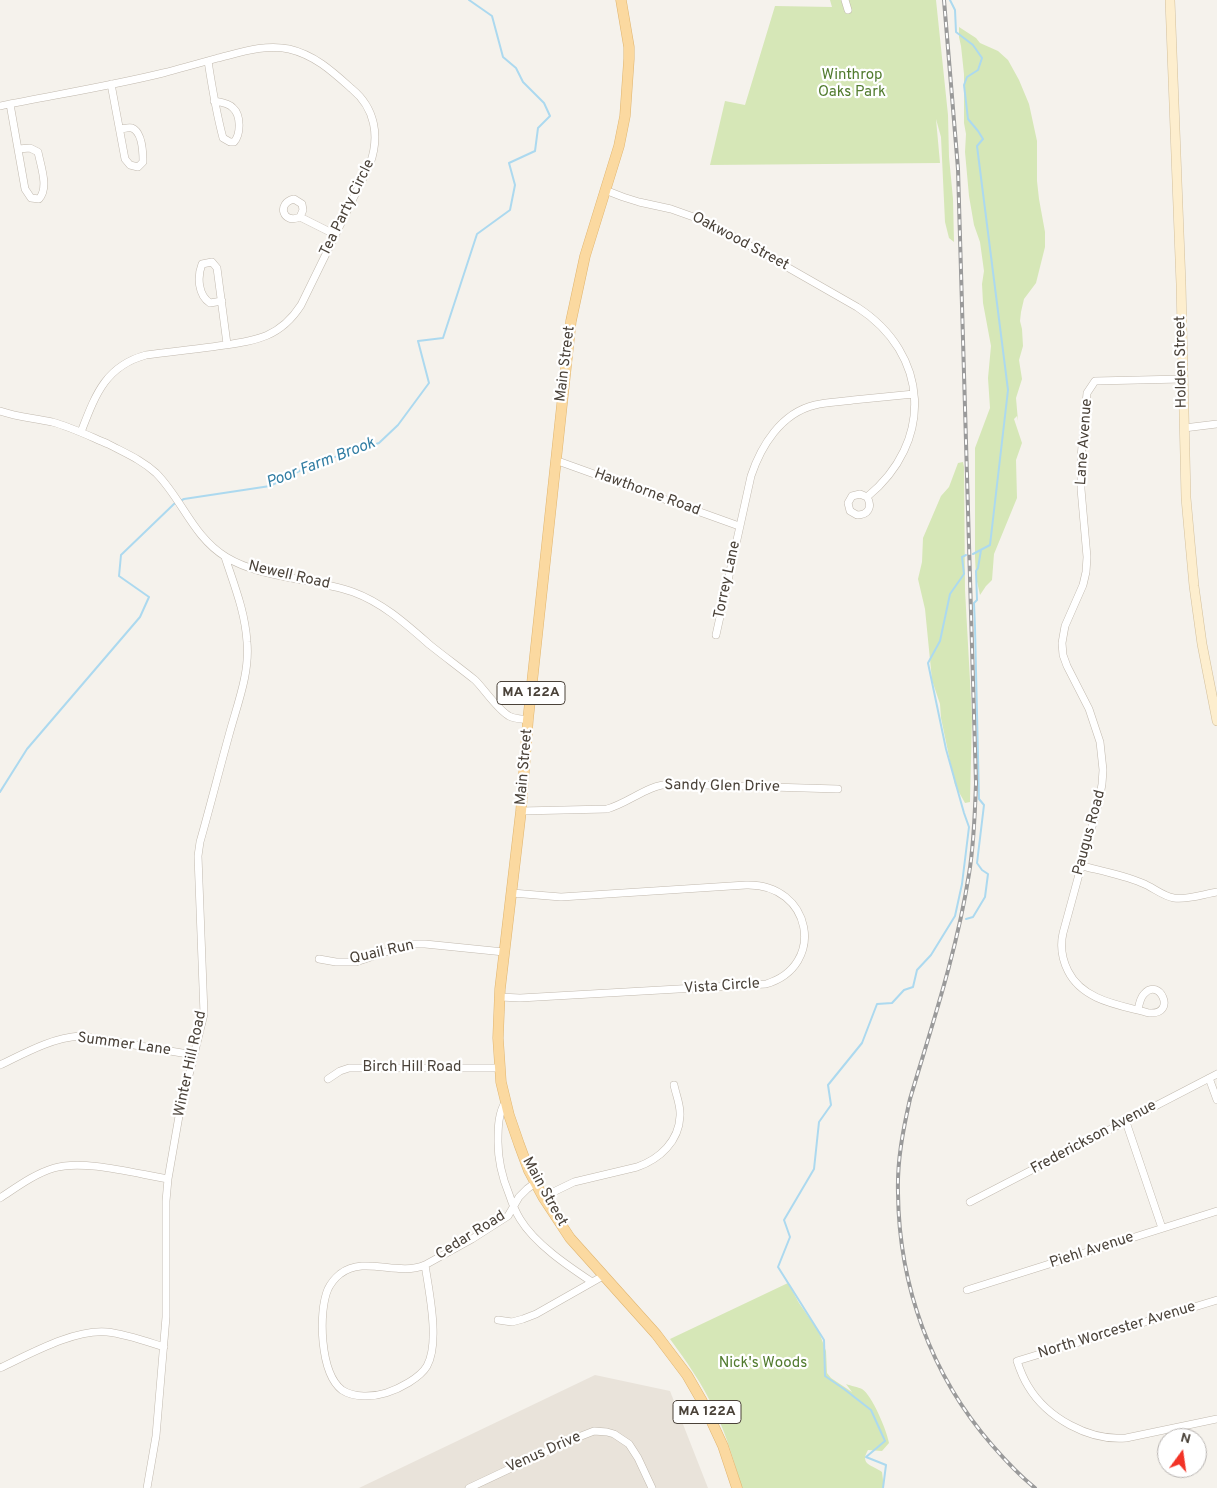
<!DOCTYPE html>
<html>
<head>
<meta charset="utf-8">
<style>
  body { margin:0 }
  #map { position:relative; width:1217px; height:1488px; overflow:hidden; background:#f5f2ec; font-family:Overpass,sans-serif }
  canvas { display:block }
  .north { position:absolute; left:1157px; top:1428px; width:50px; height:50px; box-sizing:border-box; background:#fff; border:1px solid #b7b3b0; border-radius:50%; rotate:14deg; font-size:14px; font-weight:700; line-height:20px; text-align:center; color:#4a4239 }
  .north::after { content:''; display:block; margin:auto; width:18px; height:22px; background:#f23326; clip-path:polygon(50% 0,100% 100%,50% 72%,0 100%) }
</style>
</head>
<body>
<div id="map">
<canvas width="1217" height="1488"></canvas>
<div class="north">N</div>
</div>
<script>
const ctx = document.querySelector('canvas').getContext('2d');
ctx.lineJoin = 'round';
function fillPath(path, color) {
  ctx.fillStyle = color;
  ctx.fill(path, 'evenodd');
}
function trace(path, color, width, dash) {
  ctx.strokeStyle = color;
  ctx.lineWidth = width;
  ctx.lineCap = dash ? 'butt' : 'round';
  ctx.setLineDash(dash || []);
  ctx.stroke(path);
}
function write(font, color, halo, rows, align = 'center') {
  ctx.font = font + ' Overpass,sans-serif';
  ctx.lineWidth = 4.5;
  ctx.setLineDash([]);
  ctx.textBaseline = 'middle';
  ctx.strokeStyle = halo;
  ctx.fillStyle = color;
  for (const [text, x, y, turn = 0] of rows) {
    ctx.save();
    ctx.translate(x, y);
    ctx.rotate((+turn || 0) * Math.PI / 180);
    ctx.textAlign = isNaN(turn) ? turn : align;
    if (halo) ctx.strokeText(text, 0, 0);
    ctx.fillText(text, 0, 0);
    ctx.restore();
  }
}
fillPath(new Path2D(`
  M595,1375l75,16 38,97h-349z`), '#e9e3da');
fillPath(new Path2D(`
  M830,0h106l12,115 1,42 4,42 1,43 -5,-4 -4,-16 -4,-85 -5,-18 4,44 -230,2 15,-64 20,4 30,-99 57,1z
  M959,27l17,11 4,5 18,8 10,9 11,20 10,24 8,37v40l2,18 6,33v15l-9,36 -12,16 -3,13 -1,9 2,8 1,17 -4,14 3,19 -6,19 2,23 -1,-5 -3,3 8,24 -6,17 1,38 -23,56 -2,26 -6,6 -6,9 -4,-18 -1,-20v-109l15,-40 -2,-30 3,-32 -8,-43 -1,-19 2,-13 -4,-29 -6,-17 -5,-29 -4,-44 1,-18 -2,-11v-49l-3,-28 -2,-9z
  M963,462l1,5 1,123 7,127 -2,85 -5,1 -10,-18 -14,-67 -1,-14 -8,-24 -7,-71 -7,-30 4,-17 1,-24 18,-42 8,-9 9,-24z
  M788,1283l11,20 20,29 7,19 1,22 4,5 21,14 -6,-8c5,2 12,3 16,5 10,6 25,42 27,54l-7,8 -14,-1c-9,15 5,15 14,22l2,16h-142c-8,-26 -15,-52 -27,-77 -12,-26 -28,-49 -45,-72z`), '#d6e7b7');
trace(new Path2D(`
  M950,0l5,10 1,22 17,13 9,13 -4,12 -11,7 -3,8 4,34 10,12 5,8 -6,7 31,244 -18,155 -17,9
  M180,501l4,-2 86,-13 43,-22 66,-21 19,-18 31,-42 -11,-42 25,-3 34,-104 33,-24 5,-25 -6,-22 26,-12 3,-23 12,-12 -6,-13 -21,-21 -7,-14 -13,-11 -11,-41 -23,-16
  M0,792l27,-43 113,-132 9,-20 -30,-21 2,-21 54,-52
  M966,919l7,-2 12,-20 3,-23 -6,-4 -5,-7 7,-58 -5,-6 -4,-171 -1,-25 3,-3 -1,-29 2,-3 3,-18
  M883,1488l3,-23 -20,-8 19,-16 -14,-31 -27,-21 -19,-13 -1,-36 -46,-73 12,-30 -6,-17 30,-51 5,-47 12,-17 -3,-20 34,-42 15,-39 15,-1 12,-13 9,-3 4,-17 14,-15 24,-39 7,-32 7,-57 -5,-14 -18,-64 -18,-86 12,-22 10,-47 14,-20 -2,-17 4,-2`), '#acd9ef', 2);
const minor = new Path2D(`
  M845,0l3,10
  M208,61c4,26 8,51 15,77l7,4h4c7,-8 7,-27 -1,-34 -4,-5 -13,-6 -19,-7
  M111,84l14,75 5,6 8,2 5,-5c0,-10 -1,-30 -11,-34 -4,-1 -9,1 -12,1
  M10,104l15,85 6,9 8,1c10,-11 2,-32 -1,-47l-8,-4 -12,1
  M0,106c54,-11 110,-20 163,-33 19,-5 37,-10 55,-15 24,-6 47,-14 71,-9 26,6 44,23 63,40 23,19 28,47 18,75l-69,141c-23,36 -51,36 -90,42 -22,3 -43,5 -65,8 -41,11 -51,41 -65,77
  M605,190l18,7 16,5 32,7 31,11 15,7 140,80c73,47 77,135 10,190l-7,-3 -8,2 -4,7 2,8 7,4c11,0 16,-8 10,-18
  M300,217l3,-7 -1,-6 -8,-5c-18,4 -11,26 6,18l36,18
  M222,301l-12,2c-12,-8 -13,-26 -8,-39l10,-2 5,6 10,76
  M0,411c17,6 34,7 52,11 19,5 37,14 56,22 17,9 34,16 48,29 26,26 37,64 70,84 36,22 87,21 127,35 30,11 53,32 77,53 15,12 30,23 45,35 10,10 22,29 34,36 6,3 13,3 19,4
  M1184,428l33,-4
  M555,460l184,66
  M716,635l35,-159c10,-30 30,-63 64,-71 12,-3 25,-3 38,-5 20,-2 40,-4 61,-6
  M521,811l86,-2c22,-6 40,-24 63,-25l168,5
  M1082,866c20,5 41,9 60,17 11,4 20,13 32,15 14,2 30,-4 43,-6
  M319,959l17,3h20l54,-18h15l79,8
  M500,997l20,1 246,-14c61,-18 46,-101 -20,-99l-185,12 -49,-4
  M1138,1010c1,-5 2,-12 6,-16 15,-18 34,21 5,19 -29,-8 -66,-12 -81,-42 -6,-12 -8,-25 -5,-38l36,-132 3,-17 1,-14 -3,-28 -11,-33 -22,-43 -4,-11 -1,-12 3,-17 18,-41 3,-13 1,-15 -6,-68v-32l6,-64 8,-12 87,-2
  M0,1065c25,-12 51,-27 80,-29l114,19
  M1209,1078l8,22
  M328,1079l12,-8 9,-3h151
  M506,1101c-8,12 -8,27 -8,41 0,19 4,35 11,52 3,9 6,17 11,25 15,25 48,47 72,63
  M1126,1122l36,106
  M543,1197l31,-15 63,-15c23,-8 42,-26 43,-51 1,-10 -4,-21 -6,-31
  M0,1198c17,-11 34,-24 54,-30 30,-9 83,6 114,11
  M970,1202l247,-128
  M425,1265c-28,12 -60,-10 -85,9 -5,4 -9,9 -12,15 -10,23 -8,84 14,101 12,8 31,7 44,3 13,-4 34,-15 41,-27 13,-23 2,-75 -2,-101l47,-26 36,-23 11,-19 8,-8 8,-6
  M967,1290l250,-79
  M1217,1300l-200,61c3,9 6,17 11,25 19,32 61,55 98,52l91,-19
  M498,1320l14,2 11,-3 13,-5 67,-38
  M0,1368c30,-14 74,-39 107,-36 19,2 38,9 57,15
  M147,1488l9,-52 10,-119v-116l2,-22 11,-63 25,-102 -6,-158 2,-14c10,-35 19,-71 29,-107 8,-30 21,-62 18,-93 -2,-31 -13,-57 -22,-85
  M469,1488l102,-48 23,-9 13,1 7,2 15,10 9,14 14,30`);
const secondary = new Path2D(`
  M1170,0l11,284 5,214 8,88 8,58 15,77`);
const primary = new Path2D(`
  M621,0l8,47v12l-4,57 -6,30 -34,110 -14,65 -43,399 -7,91 -21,178 -2,49 3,44 8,33 10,29 10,27 14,26 27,41 86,96 31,41 15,26 21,45 14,42`);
trace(minor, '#c1b9ae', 8);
trace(secondary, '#d3c09d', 10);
trace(primary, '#e0b56f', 11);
trace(minor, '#fff', 7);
trace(secondary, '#fdeece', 9);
trace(primary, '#fbd9a0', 10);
const rail = new Path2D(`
  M944,0l14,169 18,614c-1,30 -2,61 -7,91 -12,77 -37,151 -59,225 -7,31 -13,62 -12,94 1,93 33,182 94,252 13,15 27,30 43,43`);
trace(rail, '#9a9a9a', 4);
trace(rail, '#fff', 2, [5.5]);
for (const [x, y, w] of [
  [531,693,68],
  [707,1412,68]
]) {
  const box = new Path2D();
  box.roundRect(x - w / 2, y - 11.5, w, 23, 4);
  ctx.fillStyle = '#fff';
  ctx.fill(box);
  trace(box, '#4a4239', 1);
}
write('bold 14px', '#4a4239', null, [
  ["MA 122A",531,693],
  ["MA 122A",707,1412]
]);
write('15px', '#517b2e', '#fff', [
  ["Winthrop",852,76],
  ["Oaks Park",852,93],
  ["Nick's Woods",763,1364]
]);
write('15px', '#4a4239', '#fff', [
  ["Tea Party Circle",348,208,-64],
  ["Oakwood Street",740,242,28],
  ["Holden Street",1182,362,-91],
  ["Main Street",566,364,-83],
  ["Lane Avenue",1085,442,-86],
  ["Hawthorne Road",647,493,20],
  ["Newell Road",289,576,13],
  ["Torrey Lane",728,580,-78],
  ["Main Street",525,767,-85],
  ["Sandy Glen Drive",722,787,1],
  ["Paugus Road",1090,833,-75],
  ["Quail Run",382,953,-13],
  ["Vista Circle",722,987,-4],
  ["Summer Lane",124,1045,8],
  ["Winter Hill Road",191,1064,-78],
  ["Birch Hill Road",412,1068],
  ["Frederickson Avenue",1094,1138,-28],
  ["Main Street",544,1192,61],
  ["Cedar Road",471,1236,-32],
  ["Piehl Avenue",1092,1251,-18],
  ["North Worcester Avenue",1117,1331,-17],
  ["Venus Drive",544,1453,-24]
]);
write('italic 16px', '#317da3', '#fff', [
  ["Poor Farm Brook",321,464,-21]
]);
</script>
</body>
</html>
